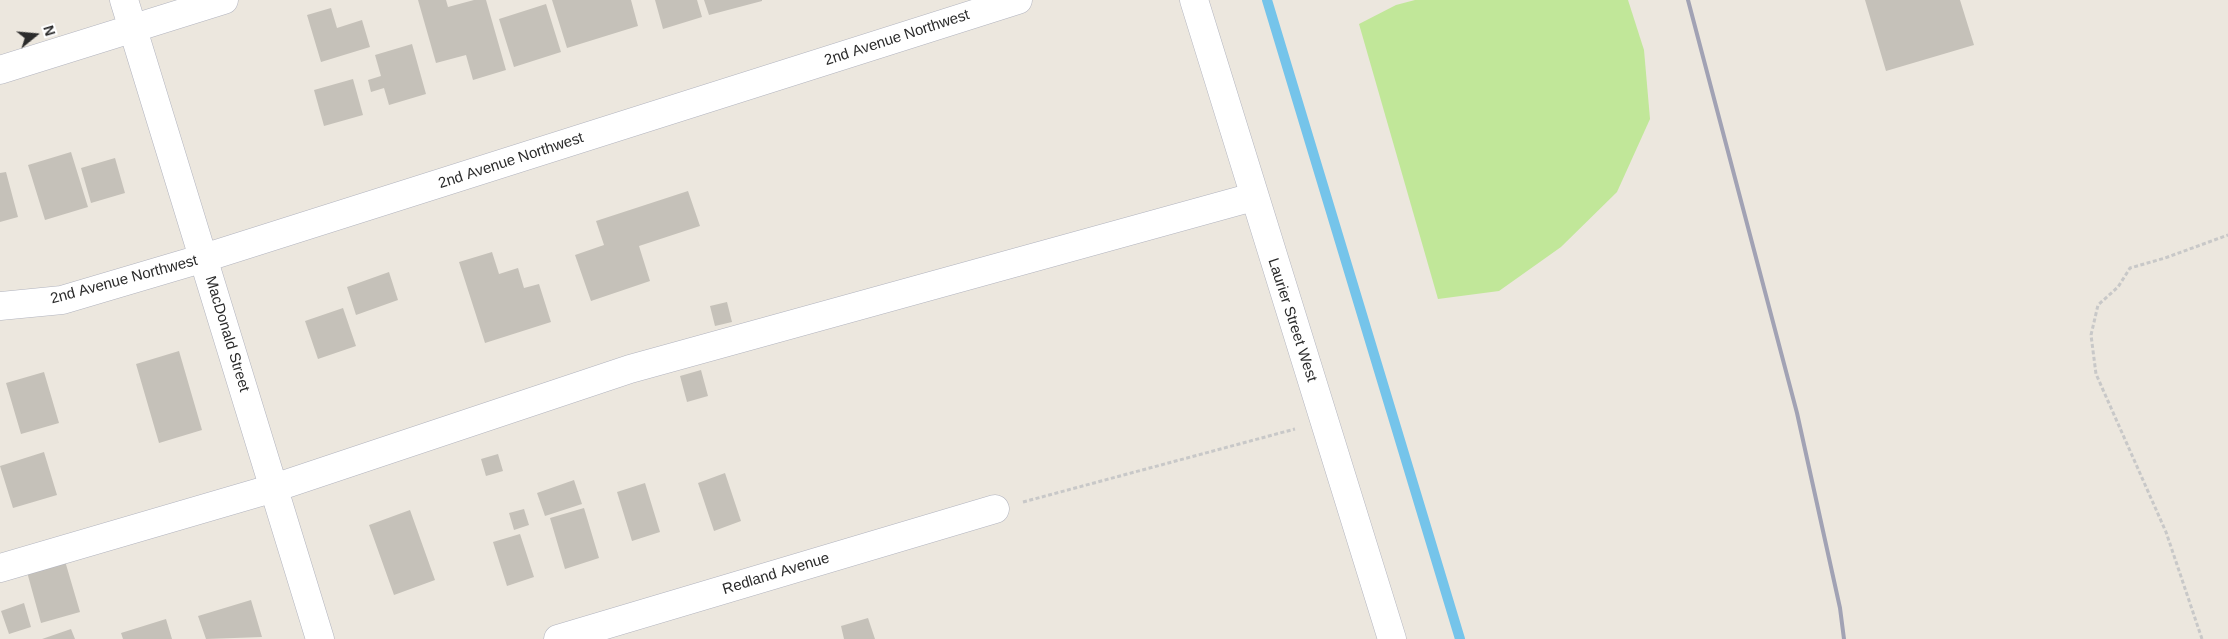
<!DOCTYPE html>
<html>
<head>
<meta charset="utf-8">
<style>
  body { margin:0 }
  #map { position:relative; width:2228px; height:639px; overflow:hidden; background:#ece7de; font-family:Arial,sans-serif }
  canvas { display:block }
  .north { position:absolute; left:10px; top:10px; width:50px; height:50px; -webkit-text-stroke:4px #fff; paint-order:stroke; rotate:73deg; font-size:14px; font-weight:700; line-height:20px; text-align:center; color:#2b2b2b }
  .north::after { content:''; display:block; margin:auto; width:18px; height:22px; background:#2b2b2b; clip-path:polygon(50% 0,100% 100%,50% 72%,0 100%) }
</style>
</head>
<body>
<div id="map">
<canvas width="2228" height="639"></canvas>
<div class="north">N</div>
</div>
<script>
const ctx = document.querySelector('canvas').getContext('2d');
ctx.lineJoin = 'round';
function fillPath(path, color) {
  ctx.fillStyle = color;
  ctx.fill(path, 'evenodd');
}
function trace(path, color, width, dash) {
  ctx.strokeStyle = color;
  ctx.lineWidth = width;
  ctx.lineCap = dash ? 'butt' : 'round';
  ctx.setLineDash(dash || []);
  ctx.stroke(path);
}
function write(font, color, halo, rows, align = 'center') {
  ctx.font = font + ' Arial,sans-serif';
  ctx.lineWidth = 4;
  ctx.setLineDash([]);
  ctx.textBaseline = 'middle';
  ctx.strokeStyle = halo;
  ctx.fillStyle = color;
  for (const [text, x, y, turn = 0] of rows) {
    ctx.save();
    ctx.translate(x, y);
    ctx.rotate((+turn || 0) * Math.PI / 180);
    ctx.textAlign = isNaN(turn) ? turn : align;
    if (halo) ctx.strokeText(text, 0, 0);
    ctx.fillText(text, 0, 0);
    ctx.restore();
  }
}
fillPath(new Path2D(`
  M1415,0h213l16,50 6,69 -33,73 -56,55 -62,44 -61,8 -79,-275 37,-19z`), '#c1e799');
trace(new Path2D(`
  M1267,0l193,639`), '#75c4ea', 10);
fillPath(new Path2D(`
  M418,0h28l2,7 26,-7h12l20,70 -33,10 -7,-25 -30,8z
  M552,0h79l7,26 -71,22z
  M655,0h42l5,17 -39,12z
  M704,0h58v1l-53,14z
  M1865,0h95l14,45 -88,26z
  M546,4l15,48 -47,15 -15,-48z
  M331,8l6,20 25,-8 8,27 -49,15 -14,-47z
  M412,44l14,50 -37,11 -5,-17 -13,4 -3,-12 13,-4 -6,-21z
  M353,79l10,36 -39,11 -10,-36z
  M71,152l17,55 -43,13 -17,-55z
  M115,158l10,35 -34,10 -10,-35z
  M6,172l12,45 -18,5v-49z
  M688,191l12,35 -61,20 11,35 -59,20 -16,-46 29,-10 -8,-24z
  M492,252l7,22 19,-6 6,20 15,-4 12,38 -66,21 -26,-81z
  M389,272l9,28 -42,15 -9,-28z
  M727,302l5,20 -17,4 -5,-20z
  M343,308l13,38 -38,13 -13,-38z
  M179,351l23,79 -43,13 -23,-79z
  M701,370l7,26 -21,6 -7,-26z
  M44,372l15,51 -38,11 -15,-51z
  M44,452l13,43 -44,13 -13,-42z
  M498,454l5,17 -17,5 -5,-17z
  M725,473l16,48 -27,10 -16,-48z
  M574,480l8,24 -37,12 -8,-23z
  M645,483l15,49 -28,9 -15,-49z
  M584,508l15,50 -34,11 -15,-51z
  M524,509l5,16 -15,5 -5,-17z
  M410,510l25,70 -41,15 -25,-70z
  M520,534l14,43 -27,9 -14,-44z
  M65,561l15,51 -39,11 -14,-51z
  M251,600l11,37 -56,2 -8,-23z
  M24,603l7,24 -22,7 -8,-23z
  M868,618l7,21h-31l-3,-13z
  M166,619l6,20h-49l-2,-6z
  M71,629l4,10h-33z`), '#c5c1b9');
const minor = new Path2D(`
  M124,0l196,639
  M1194,0l198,639
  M0,70l224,-70
  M0,306l62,-6 142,-42 814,-258
  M0,568l274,-80 356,-119 623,-172
  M558,639l437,-130`);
trace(minor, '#b1b3be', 29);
trace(new Path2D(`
  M1023,502l272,-73
  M2202,639l-36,-107 -70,-158 -5,-39 7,-30 20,-18 12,-19 35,-10 63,-23`), '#c8c8c8', 3, [4, 2.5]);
trace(minor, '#fff', 28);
trace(new Path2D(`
  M1688,0l109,413 43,195 4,31`), '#a1a2b4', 4);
write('15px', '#2b2b2b', '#fff', [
  ["2nd Avenue Northwest",897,38,-18],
  ["2nd Avenue Northwest",511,161,-18],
  ["2nd Avenue Northwest",124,280,-15],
  ["Laurier Street West",1292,320,72],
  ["MacDonald Street",227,334,73],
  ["Redland Avenue",776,574,-17]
]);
</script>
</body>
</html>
